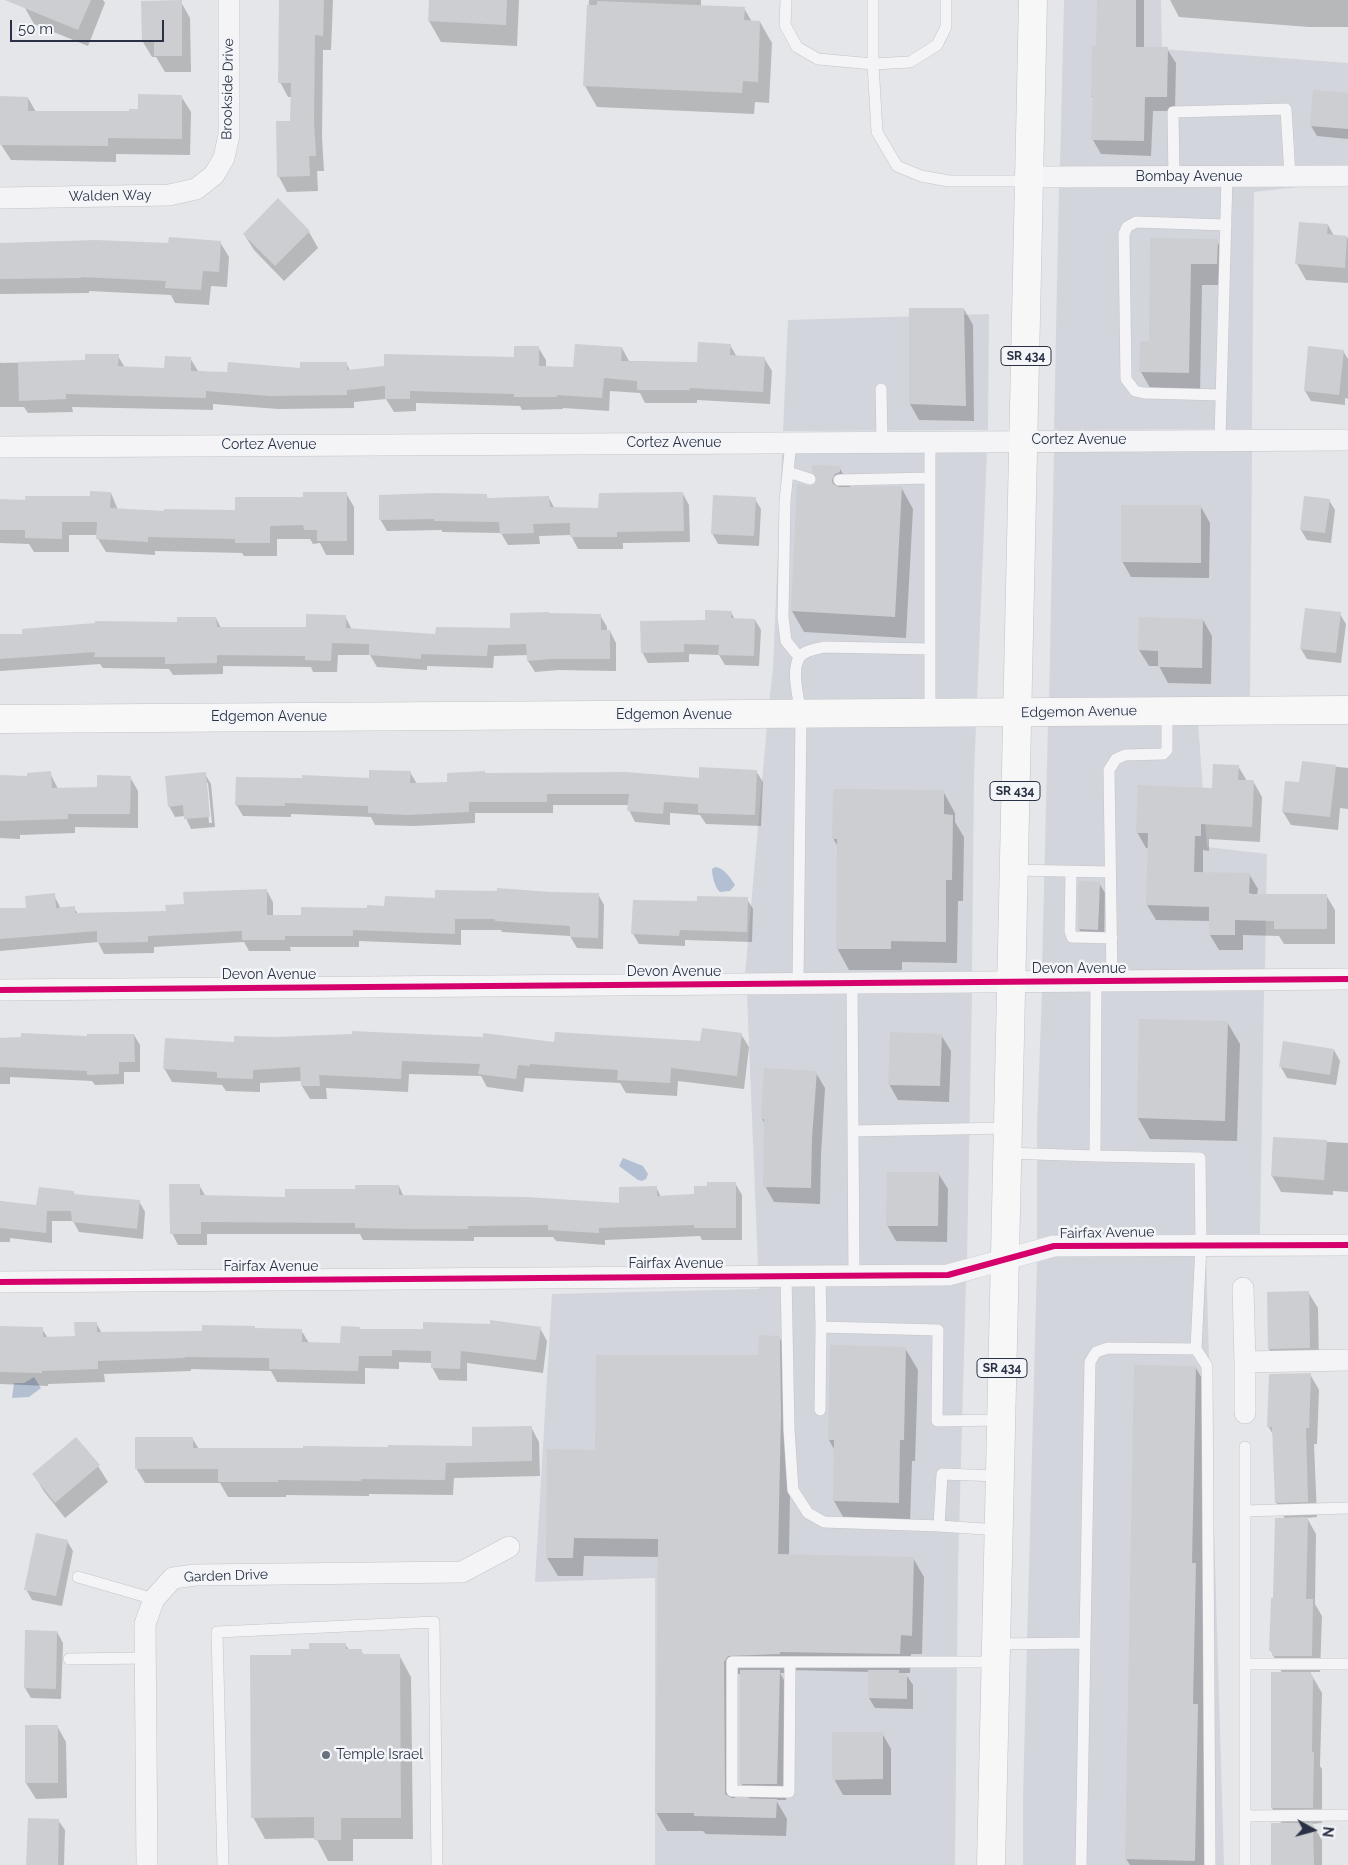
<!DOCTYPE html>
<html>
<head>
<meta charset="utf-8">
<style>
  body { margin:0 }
  #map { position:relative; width:1348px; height:1865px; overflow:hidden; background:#e5e6e9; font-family:Raleway,sans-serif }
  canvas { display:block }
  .north { position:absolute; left:1288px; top:1805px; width:50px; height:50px; -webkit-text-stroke:4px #f3f5f8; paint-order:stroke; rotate:97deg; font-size:14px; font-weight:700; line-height:20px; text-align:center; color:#2a3144 }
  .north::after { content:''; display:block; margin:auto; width:18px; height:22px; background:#2a3144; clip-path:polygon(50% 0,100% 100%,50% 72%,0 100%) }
  .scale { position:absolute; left:10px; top:20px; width:154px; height:22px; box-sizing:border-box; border:2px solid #2a3144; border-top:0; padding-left:6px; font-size:15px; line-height:18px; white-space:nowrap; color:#2a3144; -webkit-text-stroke:4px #f3f5f8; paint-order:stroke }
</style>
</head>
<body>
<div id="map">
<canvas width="1348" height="1865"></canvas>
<div class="north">N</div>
<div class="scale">50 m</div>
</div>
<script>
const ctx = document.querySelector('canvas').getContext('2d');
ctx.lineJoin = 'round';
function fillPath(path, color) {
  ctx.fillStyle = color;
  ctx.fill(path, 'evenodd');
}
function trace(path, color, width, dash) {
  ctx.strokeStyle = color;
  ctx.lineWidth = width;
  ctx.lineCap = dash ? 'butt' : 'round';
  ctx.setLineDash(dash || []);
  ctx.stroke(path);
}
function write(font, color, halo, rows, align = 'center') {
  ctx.font = font + ' Raleway,sans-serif';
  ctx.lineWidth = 5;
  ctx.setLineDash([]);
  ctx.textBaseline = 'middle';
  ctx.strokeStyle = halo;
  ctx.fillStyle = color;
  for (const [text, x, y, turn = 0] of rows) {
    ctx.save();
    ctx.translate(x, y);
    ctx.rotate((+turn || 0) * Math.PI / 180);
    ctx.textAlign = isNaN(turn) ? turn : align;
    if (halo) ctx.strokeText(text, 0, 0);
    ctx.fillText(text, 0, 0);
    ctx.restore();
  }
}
fillPath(new Path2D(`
  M1064,0h97l1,49 186,14v103h-288z
  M1299,187l-45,5 -2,237 -198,1 5,-242z
  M989,314l-1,116 -205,1 5,-111z
  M1252,450l-2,250 -201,1 5,-250z
  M987,451l-10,251 -208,2 4,-36 9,-216z
  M1198,721l9,126 60,7 -2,115 -223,2 6,-248z
  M976,723l-2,53 -2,196 -227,2 22,-249z
  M1264,991l-4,243 -207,1 -16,4v-114l5,-133z
  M972,993l-5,266 -21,5 -188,2 -11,-271z
  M1206,1255l18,610h-201v-68l14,-535 19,-6z
  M966,1281l-8,287 -3,297h-300v-287l-120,4 17,-288 207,-5v-2l189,-1z`), '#d3d5dc');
fillPath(new Path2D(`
  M715,867c8,0 16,11 20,18l-5,6 -10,1c-5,-4 -8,-16 -8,-23z
  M623,1158l20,8 5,8 -2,5 -4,2 -4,-1 -19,-14z
  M34,1377l7,11 -12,9 -17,1 2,-15h10z`), '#b3c0d4');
fillPath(new Path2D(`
  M28,0h75l2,3 -17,43 -54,-22 -9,-16z
  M281,0h52l-2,50h-8l-1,87 2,34h-7l1,20 -31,1 -8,-15 12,-55 1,-25h-4l-8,-15z
  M430,0h89l-2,46 -76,-4 -12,-21z
  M589,0h112v7l43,1 8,14h8l12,21 -3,60 -14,-1 -1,12 -157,-7 -12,-21z
  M1098,0h46v48l23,1 9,14 -1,48h-22l-2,45 -50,-2 -8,-14 1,-40 -2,-4 5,-48z
  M1170,0h178v27h-39l-130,-10z
  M181,2l9,16 1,54h-26l-9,-15h-4l-9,-15z
  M1348,94v45l-31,-3 -6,-10z
  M181,96l10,16 -1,43 -74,-1v8l-105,-2 -11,-17v-46l28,1 8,14h94z
  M278,200l31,32 9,16 -34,33 -30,-31 -10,-16z
  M1328,225l6,11 13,1 1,2v44l-42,-3 -9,-16z
  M1152,239l65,2 12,21v23h-27l-2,109 -47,-1 -12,-21 9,-29z
  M220,242l9,15 -2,30 -16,-1 -2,19 -34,-2 -4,-8 -82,-4v2l-89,1v-50l169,1z
  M964,309l9,16 1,96 -55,-1 -9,-16z
  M730,345l7,12 27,1 8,13 -2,33 -73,-4v3h-52l-5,-10 -30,-2 -1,20 -46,-3v1l-41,1 -2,-4 -104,-3v8l-22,1 -8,-13 -32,3v6l-76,1 -65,-5v6l-141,-3 1,5 -45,1 -4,-6h-24v-45l1,1 85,-2 32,-5 7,12 41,1 24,-11 8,13 30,3 74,-5 44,-6 4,8 165,-13 23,-11 8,13v8h29l47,-20 7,13 69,2z
  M1343,351l5,8v40l-3,-1v7l-34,-4 -6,-10z
  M839,467l12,21 50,-1 12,22 -7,129 -102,-6 -12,-21 16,-123 8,-3 2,-5 -5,-9z
  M111,493l7,17 47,2h71l69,-14 41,-5 8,14v48h-28l-6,-12 -7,1 -3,-5h-33v17h-33l-2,-3 -87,-2v4l-49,-3 -8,-13v-4h-29v17h-35l-5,-8 -29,-1v-42h26l65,-4z
  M683,494l6,11 1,37 -67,1v6h-45l-7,-14 -32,1 1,8 -32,1 -7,-12 -59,-1v-2l-55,1 -7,-12 106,-24 2,4 61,-1 6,11h45z
  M755,499l6,10 -2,37 -41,-2 -6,-11z
  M1329,500l6,10 -4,33 -24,-3 -6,-10z
  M1201,507l9,16 -1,55 -78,-1 -9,-16z
  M731,612l4,8h20l6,10 -2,36 -34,-1 -6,-10 -30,-1v8l-41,1 -6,-11 64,-31z
  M1340,614l6,10 -5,39 -34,-4 -6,-10z
  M600,615l7,12v4h3l6,12v28l-58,-1 -23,2 -7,-11v-6l-34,1 -1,12 -66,-2v4l-50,-3 -7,-12h-32l-1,17h-24l-2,-5 -88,-1v8l-50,1 -4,-6 -66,-1 -3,-4 -100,7v-35l178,-13 38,-5 5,10h86l38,-12 7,14 85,5 75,-5z
  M1140,619l63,1 9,16 -1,48 -43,-1 -9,-17h-10l-10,-16z
  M1303,763l45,5v41l-8,-1 -2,22 -47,-5 -8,-13 17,-28z
  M1238,766l9,15h6l9,16 -2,45 -51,-3v12l-6,-1v23l46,1 9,15 -1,6h69l9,15v34h-51l-5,-8 -36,-1v15h-24l-9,-15v-14l-54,-1 -9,-15 2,-57h-3l-9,-16 76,-43z
  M756,771l7,11 -2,44 -55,-2 -6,-9 -30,-2v12l-35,-3 -6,-12v-5h-76v8h-78v10l-61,3 -39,-1 -4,-8 -80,-3v3l-48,-1 -7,-12 174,-32 7,12 283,-5z
  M50,773l8,16 40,-1 32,-11 8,14v37l-63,-1v6l-55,2v4l-20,-1v-62l28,1z
  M205,774l6,10 4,43 -24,2 -6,-13 -10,1 -6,-11zM206,783h2l4,40h-3z
  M943,791l12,22v9l9,15 -1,64h-5l-1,62 -55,-1v8h-53l-12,-22 1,-101 -5,-9z
  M1099,883l6,10 -1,47 -19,-1 -6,-10z
  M267,891l6,11v14h29l84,-8 50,-9 115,-6 47,1 6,11 -1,44 -26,-1 -7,-12 -68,-4 -1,-2h-40v15l-102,-4v6h-69l1,4h-42l-5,-9 -90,5v6l-50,1 -6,-12 -98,9v-42l28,1 26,-15 7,14 13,-1 4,6 89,-2 18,-7z
  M747,899l6,10 -1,33 -67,-2v6l-46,-2 -6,-10 65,-31z
  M1227,1022l13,22 -3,97 -87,-2 -12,-21z
  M741,1034l8,13 -5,42 -66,-8 -1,15 -51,-3 -6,-10 -95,-5 -2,14 -36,-5 -6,-11 -72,-2 -1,18 -82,-4 1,11h-17l-8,-13v-5l-42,2v9l-34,-1 -4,-6 -50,-3 -8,-14 71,-24 466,-2z
  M134,1035l6,10v27h-16v12l-29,1 -3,-4 -82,-4v7h-10v-45z
  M941,1035l10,16 -2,51 -51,-2 -9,-16z
  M1334,1050l6,11 -4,24 -49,-7 -6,-11z
  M816,1073l9,15 -4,67 -1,49 -46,-2 -9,-16v-61l-3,-7z
  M1274,1139l74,4v49l-15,-1v4l-52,-3 -9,-16z
  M938,1173l10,16 -1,53 -51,-1 -9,-16z
  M735,1183l7,12v45h-40l-2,-4 -95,4v5l-49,-4 -3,-4h-79v4l-111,-1 -3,-6h-153v11h-29l-6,-12 27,-48 7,12 80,1 113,-12 5,11 216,7 36,-17 5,10 34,-2 14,-8z
  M73,1192l2,3 64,6 6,11 -2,27 -64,-7 -6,-11h-21v22l-42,-5v4h-10v-41l38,6z
  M1308,1292l10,16 1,56 -41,1 -9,-16z
  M96,1323l6,10 101,-1 52,-3 46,1 8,13 33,1 18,-14 180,-2 7,13 -4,32 -76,-10v18l-28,-1 -7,-13v-4l-33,-1v7l-34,-1v16l-88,-2 -6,-11 -80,-2v2l-87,3 1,8 -57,2v2l-48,-2v-57l42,2 6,9 28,-1z
  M779,1337l11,18 1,80 -2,121 124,2 11,19 -2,77h-11l-1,19h-5l8,12v24l-38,-1 -6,-10 1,-26 -80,-2v3h-10l8,14 -2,113h-10l11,19 -1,17 -80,-2 -3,-3h-36l-11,-19 3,-255 -75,-1 -1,20h-25l-11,-18 49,-107 164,-95zM738,1674h3v109l9,17h-15l-1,-119z
  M905,1348l13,22 -3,91h-3l-2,63 -64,-2 -12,-21 1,-50 -6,-11z
  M1136,1367l60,1 12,21 -1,476h-77l-4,-6z
  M1310,1374l9,16 -2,54h-3l3,73 -10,1 9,16 -1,70 7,12 -2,56h-10l12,21 -2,73 2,3v54l-10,1 10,16v25h-49l9,-41 -10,-16 10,-135 -11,-22 3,-52 11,-80 -9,-17 -2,-66 -6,-10z
  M531,1427l8,15 1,34 -86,2 -1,17 -84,-1v2l-83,-1v2h-58l-8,-14h-75l-9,-15 56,-30 7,11 275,-2z
  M98,1466l10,16 -43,36 -22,-28 -9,-16z
  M67,1541l6,10 -11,55 -30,-6 -6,-11z
  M57,1632l6,11 -2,56 -30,-1 -6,-10z
  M345,1644l4,6h12l3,6 35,-1 12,22 2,162h-60v22h-25l-12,-23 -51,1 -12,-22 58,-167z
  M57,1726l9,16 1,56 -31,1 -10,-16z
  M882,1733l9,16v46h-48l-9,-16z
  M58,1820l7,10 -1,35h-36z`), '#0003');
fillPath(new Path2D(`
  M5,0h86l-13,30z
  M182,0v56h-28v-14h-12l-1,-41z
  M279,0h45l-1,36 -8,-1 -1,85 2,36h-7l1,20 -33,1 -1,-56h14l1,-38h-13z
  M429,0h78l-1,25 -78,-4z
  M1097,0h39v47h32l-1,50h-22l-1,44 -53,-1 2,-44h-2l1,-50h4z
  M597,1l148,6 -1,13 16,1 -2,61 -15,-1 -1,12 -159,-7 4,-81h10z
  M1313,90l35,3v36l-38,-3z
  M138,94l44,1v44l-74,-1v8l-108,-1v-49l28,1v14h101v-2h9z
  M278,198l32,33 -35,35 -32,-32z
  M1299,222l29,2 -1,10 20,2 -2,32 -50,-4z
  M169,237l52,4 -2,31 -16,-1 -2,19 -36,-2 1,-7 -85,-4v1l-81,1v-36l96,-3 72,3z
  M1150,238l68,1 -1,25h-26l-2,109 -50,-1 1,-31h9z
  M909,308h55l2,98 -57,-2z
  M698,342l33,2 -1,11 35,2 -2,35 -73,-4v2h-53v-9l-33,-3 -2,20 -45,-3v2h-43v-3l-104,-3v8h-25v-13l-38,4v5l-77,1 -64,-5v7l-140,-4v5l-47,2 -1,-39 67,-2v-6h34l-1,12 46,2 1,-12 26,1v14l36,1 1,-10 72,6v-6h47v8l37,-4v-12l130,3v-11h25v20l34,1 2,-23 47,3 -1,14 76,1z
  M1308,346l36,4 -5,45 -35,-4z
  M812,465l28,1v6l-5,2 -3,6 1,4 6,3 63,-1 -7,131 -104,-6 6,-128 11,3 7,-2 2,-6 -5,-6z
  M90,491l21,1 -1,16 54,3v-2l71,1v-13h68v-5h44v49h-30v-11h-13l-1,-5 -33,1v17h-35v-4l-87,-2v5l-52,-3 1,-17h-35v17l-37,-1v-8h-25v-31l25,1v-4h65z
  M683,492l1,39 -67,1v5h-47v-14l-37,1 1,9 -34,1 -1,-12 -65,-1v-2l-55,1v-25l56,-2 52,1v4l62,-2 1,11 48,1 1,-15z
  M713,495l43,2 -2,39 -43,-2z
  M1304,496l26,3 -5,34 -25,-3z
  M1121,505h80v58l-80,-1z
  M1305,608l36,4 -5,41 -36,-4z
  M705,610l27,1 -1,7 24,1 -1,37 -36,-1 1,-10 -35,-1v8l-43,1 -1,-32 65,-1z
  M549,612v1l52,1v16h9v29h-60l-23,2 -1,-17 -38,1 -1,11 -66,-2v5l-52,-4v-11l-37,-1 -1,18 -26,-1v-4l-88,-1v8l-52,1v-7h-71l1,-5 -95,7v-25h22v-5l73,-6v-2l82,1v-5h39l1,10h89v-13l40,1v13l89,6 1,-7 74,1v-15z
  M1139,617l64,2 -1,49 -44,-1v-16l-20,-1z
  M1302,761l34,4 -6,52 -48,-5 3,-31 14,1z
  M1213,764l26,1 -1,15h16l-2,47 -51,-3v12h-6l-1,36 56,1 -1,20 3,1h75v35h-53v-8l-39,-1v15h-26v-28l-63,-2 2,-72h-12l2,-48 74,3z
  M699,767l58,3 -2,45 -57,-2v-9l-34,-2 -1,12 -36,-3 2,-17h-82v8h-78v10l-62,3 -39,-2v-7l-83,-3v3l-50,-1 1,-28 66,1v-3l67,3v-8l42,1 -1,12 37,-1v-9l38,-2v2l141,-1 73,6z
  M51,771l1,17 45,-1v-12l34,1 -1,38h-62v5l-68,2v-46l27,1v-3z
  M206,772l4,45 -26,2 -1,-14 -15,2 -3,-31z
  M833,789l111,1v24l9,1 -1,65h-6v62l-55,-1v8h-55l1,-110h-5z
  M1078,881l22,1 -2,48 -20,-1z
  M497,888l54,4 48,1 -1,45 -28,-1v-11l-75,-5v-2h-40v15l-102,-4v6h-68v4h-43v-9l-94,5v6l-51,1v-12l-97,8v-31h26l-1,-12 30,-3 1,15 19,-2v7l91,-2 -1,-6 19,-1 -1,-12 84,-3v26h34v-8l66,1v-3l17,1 1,-10 50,2v-8l62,1z
  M697,896l51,1 -1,35 -67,-2 -1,6 -48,-2 2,-34 64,1z
  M1139,1019l89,2 -3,100 -88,-3z
  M702,1028l40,5 -5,43 -66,-8 -1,15 -53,-3 1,-10 -88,-6v2l-12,-1 -2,14 -38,-5 2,-10 -78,-3 -1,18 -82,-4 1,11h-19l-1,-19 -47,3v9l-36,-1v-6l-54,-3 2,-31 69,4v-6l42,1 76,-3v-3l131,6v-4l71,9 1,-10 145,9z
  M890,1032l52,2 -2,52 -52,-1z
  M21,1033l66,3v-2h47l1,28h-16v12l-32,1v-4l-87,-4v-29l21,-1z
  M1283,1041l51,8 -4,26 -51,-8z
  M764,1068l53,3 -5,67 -1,50 -48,-1 1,-68h-3z
  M1273,1137l54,3 -3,40 -53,-4z
  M887,1172h52l-1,54h-52z
  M707,1182h29v46h-42v-3l-95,3v5l-51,-3v-5l-80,1v3h-54l-59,-1v-5l-154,-1v12h-31l-1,-50h31v11l85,2v-8h70v-4h44v10l128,2 92,6v-16l38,-1v10l37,-2v-8h13z
  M39,1187l35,4 -1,3 67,6 -3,29 -65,-7 -1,-11h-24l-1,22 -46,-5v-27l36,4z
  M1309,1291l1,57 -42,1 -1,-57z
  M490,1320l51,7 -5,33 -75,-9 -1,18 -29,-1v-17l-39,-1v6h-33l-1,15 -89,-2v-11l-84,-1v1l-87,3v8l-56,2v2l-42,-1v-46l43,1v10l32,-1 -1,-14h23v10l105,-1v-6l53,1v2l47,1v13l38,1 1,-17 19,1v2h63v-7l67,2z
  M759,1335l21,1 1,79 -3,139 136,3 -2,79 -11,-1 -1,19 -120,-2v2l-52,2 -4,6 1,132 7,4 45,1 -1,19 -82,-2v-3h-39l3,-274 -84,-1 -1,20h-27l1,-109 48,1 1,-95h162z
  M830,1345l76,2 -2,93h-4l-1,63 -66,-2 1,-61h-6z
  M1134,1365l62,1 -4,197h4l-3,141h5l-3,157 -70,-2z
  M1311,1373l-2,55h-3l2,74 -33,1 -3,-76h-5l2,-53z
  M532,1426v35l-86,2 -1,17 -84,-1v2l-83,-1v2h-60v-13h-83v-32h58v11h110v-2l85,1v-2l84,1v-19z
  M76,1437l24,28 -45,38 -23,-29z
  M1308,1517l-2,82h7l-1,57h-40v-5h-3l2,-53h2l2,-80z
  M36,1533l32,7 -12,56 -32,-6z
  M25,1630l32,1 -1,58 -32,-1z
  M309,1643h37v6h16v5h38l1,164h-60v22h-27v-23l-63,1 -1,-163h41v-6h18z
  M740,1670h40l-3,114h-37z
  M868,1670h31v3h8v26l-39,-1z
  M1271,1672h40v3l2,1 -1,76h2l-1,56h-42z
  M25,1725h33v58h-33z
  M832,1732h51v47l-51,1z
  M28,1818l31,1 -1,46h-32z
  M1271,1823h42l1,42h-43z`), '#cdced2');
const lane = new Path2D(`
  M786,0l-1,25 12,22 21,12 55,5 37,-2 27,-17 9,-18v-27
  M873,0v64l4,68 20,34 24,10 28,5h80
  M1174,177l-1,-65 113,-3 4,67
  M881,389l1,52
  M1221,395l-77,-2 -9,-2 -9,-12 -2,-145 3,-7 9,-5 90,3
  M1220,440l7,-264
  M791,442l-6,59 -2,116 3,24 13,16
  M788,472l22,7
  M839,480l90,-2
  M930,713v-272
  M1013,870l97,2
  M1071,872l-1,59 2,6 40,1
  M1112,981l-3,-211 7,-11 9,-4 38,-1 4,-4v-39
  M852,983l2,293
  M798,984l3,-270c-2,-14 -10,-43 -2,-56 5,-8 17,-9 25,-11l105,2
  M853,1131l154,-3
  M1007,1153l88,3
  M786,1276l3,153 4,61 15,23 16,9 115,4
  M820,1276l1,51 117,3 -1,91 64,-1
  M1196,1349l11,17 3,499
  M820,1410l1,-83
  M1245,1447v418
  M1245,1511l103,-3
  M999,1530l-60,-4 3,-52 58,2
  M78,1577l76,22
  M996,1644l88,-1
  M69,1659l76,-1
  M790,1662l-1,130 -57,-1v-129h263
  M1245,1664h103
  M1245,1816l103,-1
  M223,1865l-6,-233 217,-10 3,243
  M1081,1865l9,-503 6,-10 12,-4 88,1 5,-104 -1,-87 -105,-2 1,-175`);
const street = new Path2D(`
  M1029,177l319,-1
  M0,198l169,-3 27,-6 18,-14 10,-17 5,-23v-135
  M0,447l1348,-7
  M0,990l1348,-11
  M0,1282l948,-7 106,-29 294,-1
  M1243,1288l2,74
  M1245,1413v-51l103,-2
  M147,1865l-2,-241 9,-25 19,-21 22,-3 267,-3 47,-25`);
const secondary = new Path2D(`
  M0,719l1348,-9`);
const primary = new Path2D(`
  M991,1865c14,-622 29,-1243 42,-1865`);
trace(lane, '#c3c4c7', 12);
trace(street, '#c3c4c7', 22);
trace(secondary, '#c3c4c7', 29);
trace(primary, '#c1c3c7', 29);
trace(lane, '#f4f4f6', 11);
trace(street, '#f4f4f6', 21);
trace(secondary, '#f7f7f8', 28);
trace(primary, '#f7f7f8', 28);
trace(new Path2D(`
  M0,990l1348,-11
  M0,1282l948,-7 106,-29 294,-1`), '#d6006c', 6);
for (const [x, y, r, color] of [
  [326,1755,5,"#6b707e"]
]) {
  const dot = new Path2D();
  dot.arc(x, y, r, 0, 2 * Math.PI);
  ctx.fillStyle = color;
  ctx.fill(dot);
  trace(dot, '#f3f5f8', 2);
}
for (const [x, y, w] of [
  [1026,356,50],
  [1015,791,50],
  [1002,1368,50]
]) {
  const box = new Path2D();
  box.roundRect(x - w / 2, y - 9.5, w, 19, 4);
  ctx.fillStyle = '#f3f5f8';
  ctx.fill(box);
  trace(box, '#2a3144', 1);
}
write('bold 12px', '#2a3144', null, [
  ["SR 434",1026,356],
  ["SR 434",1015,791],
  ["SR 434",1002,1368]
]);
write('14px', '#2a3144', '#f3f5f8', [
  ["Brookside Drive",228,89,-89],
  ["Bombay Avenue",1189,177],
  ["Walden Way",110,196,-1],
  ["Cortez Avenue",1079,440],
  ["Cortez Avenue",674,443],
  ["Cortez Avenue",269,445],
  ["Edgemon Avenue",1079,712,-1],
  ["Edgemon Avenue",674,715],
  ["Edgemon Avenue",269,717],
  ["Devon Avenue",1079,969],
  ["Devon Avenue",674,972],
  ["Devon Avenue",269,975],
  ["Fairfax Avenue",1107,1233,-1],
  ["Fairfax Avenue",676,1264],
  ["Fairfax Avenue",271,1267],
  ["Garden Drive",226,1576,-2]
]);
write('14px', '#2a3144', '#f3f5f8', [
  ["Temple Israel",336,1755]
], 'left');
</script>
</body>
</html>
